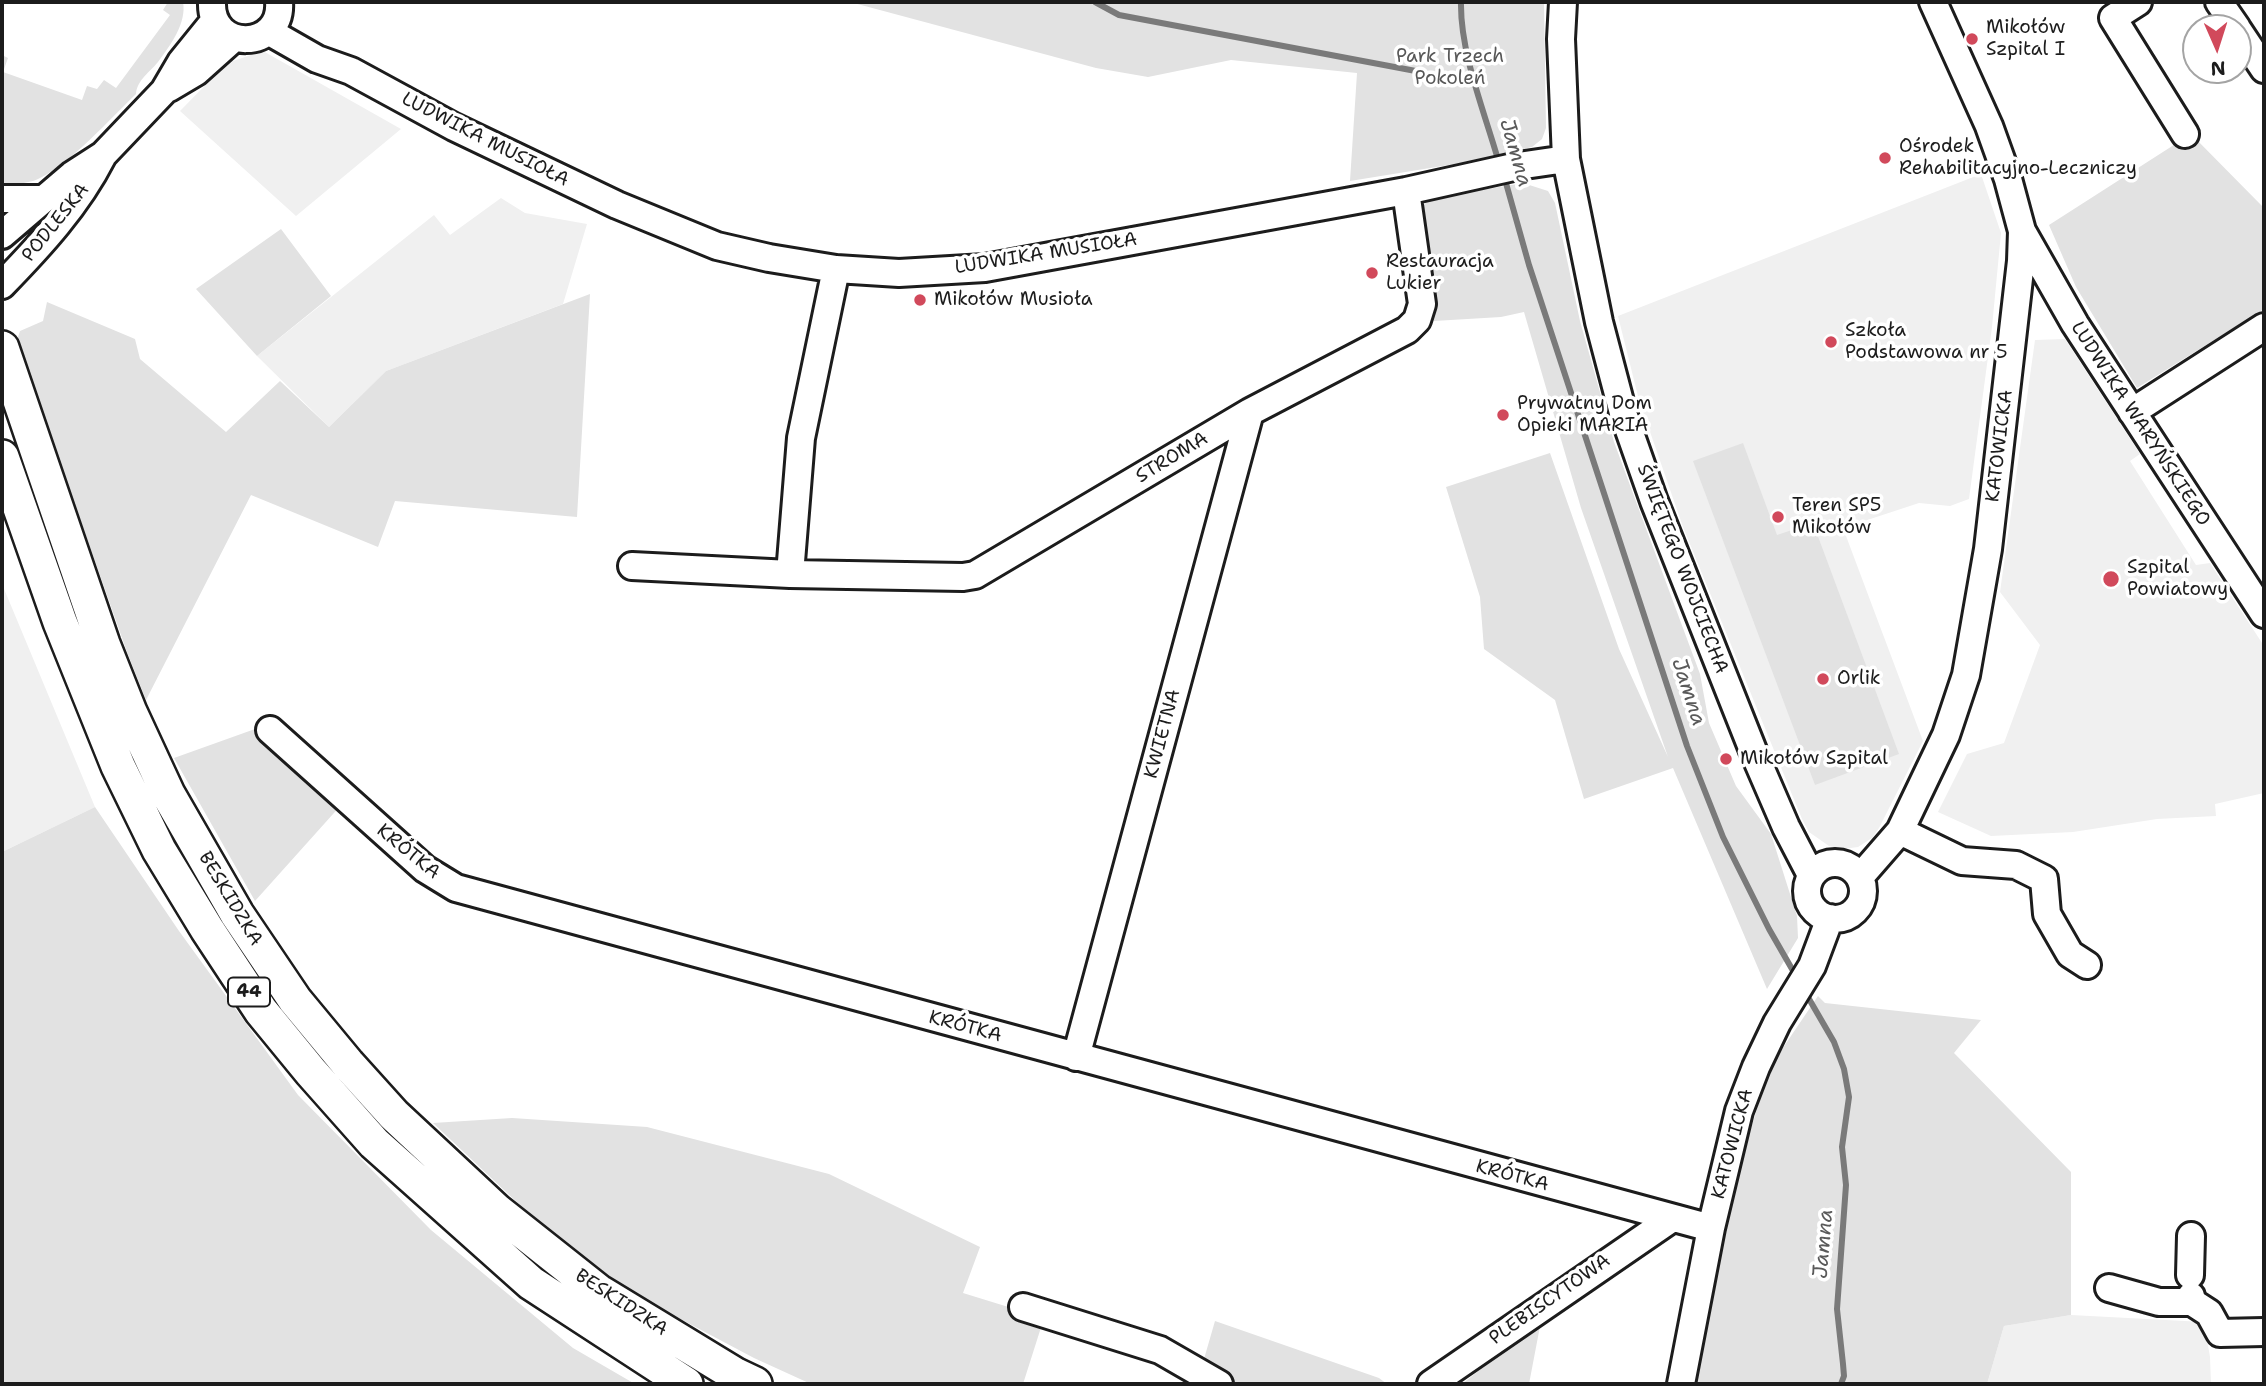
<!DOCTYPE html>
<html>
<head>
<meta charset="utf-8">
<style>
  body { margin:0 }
  #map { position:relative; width:2266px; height:1386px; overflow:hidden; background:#fff; font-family:"Shantell Sans",sans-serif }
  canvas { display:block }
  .frame { position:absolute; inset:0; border:4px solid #1c1c1c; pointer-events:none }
  .north { position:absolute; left:2182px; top:14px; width:70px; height:70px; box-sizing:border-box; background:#fff; border:2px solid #a4a4a4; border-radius:50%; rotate:177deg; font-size:19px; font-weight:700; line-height:28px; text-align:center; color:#1c1c1c }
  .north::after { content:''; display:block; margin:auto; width:24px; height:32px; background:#d1495b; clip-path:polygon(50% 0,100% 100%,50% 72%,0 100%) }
</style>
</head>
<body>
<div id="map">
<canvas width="2266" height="1386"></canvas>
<div class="frame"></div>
<div class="north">N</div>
</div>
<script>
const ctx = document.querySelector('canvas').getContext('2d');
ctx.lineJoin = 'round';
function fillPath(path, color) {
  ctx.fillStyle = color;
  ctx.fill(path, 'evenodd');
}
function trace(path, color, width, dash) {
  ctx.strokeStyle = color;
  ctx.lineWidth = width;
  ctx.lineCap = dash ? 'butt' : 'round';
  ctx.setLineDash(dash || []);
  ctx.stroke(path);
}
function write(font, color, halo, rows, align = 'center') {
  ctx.font = font + ' "Shantell Sans",sans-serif';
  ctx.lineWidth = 7;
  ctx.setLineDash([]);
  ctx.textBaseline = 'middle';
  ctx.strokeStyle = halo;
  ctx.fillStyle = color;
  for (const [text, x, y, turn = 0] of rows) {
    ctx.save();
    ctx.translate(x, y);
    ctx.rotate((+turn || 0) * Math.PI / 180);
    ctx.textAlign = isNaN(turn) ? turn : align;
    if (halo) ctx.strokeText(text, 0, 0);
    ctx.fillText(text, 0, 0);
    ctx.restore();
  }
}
fillPath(new Path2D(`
  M263,51l138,78 -105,87 -116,-105 47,-48z
  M1981,174l20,59 -9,94 -23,172 -19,7 -31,-3 -76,25 80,213 -44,87 -7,10 -14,9 -15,2 -14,-3 -20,-14 -7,-13 -119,-292 -44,-127 -21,-84z
  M501,198l24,15 62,11 -24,80 -177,67 -57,56 -72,-71 177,-141 16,20z
  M2065,339l75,115 -10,7 66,104 14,-2 54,83v147l-49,11 1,12 -59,3 -84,13 -82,4 -53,-24 29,-58 37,-11 36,-98 -40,-53 35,-252z
  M2,584l93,223 -93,45z
  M2071,1315l133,7 6,35 1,27h-224l17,-58z`), '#f0f0f0');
fillPath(new Path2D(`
  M168,2h15c4,21 -13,44 -25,60 -8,10 -21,18 -22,32 -25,24 -66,70 -96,84 -11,6 -26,6 -38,5v-128l6,3 -5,14 79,28 5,-14 10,3 7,-9 12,8 54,-73 -7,-5z
  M850,2h694l2,126 -4,11 -10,8 -71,16 -111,18 7,-108 -126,-13 -83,17 -52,-9z
  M2191,134l73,74v101l-127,79 -61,-101 -27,-62z
  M1523,183l25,8 7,12 25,118 34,121 86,232 9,49 27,63 35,48 26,82 1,22 -31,51 -94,-221 -89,31 -29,-99 -71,-51 -4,-52 -34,-110 104,-34 69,196 49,108 -87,-249 -57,-196 -23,5 -67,4 -14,-105 4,-11 5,-6z
  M281,229l50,67 -74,60 -61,-67z
  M590,294l-13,223 -182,-16 -17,46 -127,-52 -105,205 -19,-48 -110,-312 3,-9 23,-10 4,-19 88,37 5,20 86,73 54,-51 49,46 57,-56z
  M1743,443l34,92 36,-12 86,231 -84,31 -122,-324z
  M255,729l87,75 -87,97 -81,-143z
  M95,807l84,124 119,164 133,135 142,118 62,36h-633v-532z
  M1818,996l7,7 156,17 -27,33 117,119v143l-67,11 -17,58h-292l35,-188 40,-129z
  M512,1118l135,9 182,47 151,73 -17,46 81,25 -21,66h-212l-57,-26 -117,-62 -96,-71 -108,-102z
  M1215,1321l164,57 8,6h-149l-34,-25z
  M1541,1321l-12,63h-67z`), '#e2e2e2');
trace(new Path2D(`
  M1095,2l24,13 302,57
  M1461,2c-1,51 24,111 38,161
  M1504,176l25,89 158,481 36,91 46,92 27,47
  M1805,992l29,50 10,27 5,28 -7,50 4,38 -9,124 6,55 1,12 -3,8`), '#7a7a7a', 6);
const minor = new Path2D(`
  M212,2c-2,51 71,48 67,0
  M1563,2l-2,37 5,120 33,163 24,91 31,88 100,252 32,74 25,48
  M2138,2l-25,16 72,116
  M2219,2l18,26
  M2238,30l26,39
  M268,31l49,28 34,12 103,56 163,78 100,41 52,12 67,11 63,4 86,-5 421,-77 112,-25 48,-7
  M169,88l27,-16 38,-34
  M2,199h42
  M2022,231l53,93 189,290
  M2,235l70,-60 31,-20 61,-64 17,-29 34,-42
  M2,285c38,-39 75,-79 100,-128
  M2132,412l132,-85
  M632,566l158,8 173,3 12,-2 275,-163 157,-82 10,-10 5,-16 -16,-113
  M790,574l11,-136 35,-169
  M270,730l155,139 31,19 1255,340
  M1900,831l62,30 54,4 28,14 3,35 23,40 17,11
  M1807 891a28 28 0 1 1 56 0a28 28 0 1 1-56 0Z
  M1860,877l40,-46 46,-96 20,-60 22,-126 33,-288 1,-30 -14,-52 -19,-53 -56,-124
  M1076,1057l174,-645
  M2190,1275l1,-39
  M2109,1288l50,14h33
  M2191,1296l1,6 17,11 11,20 44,-1
  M1023,1307l137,43 59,34
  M1431,1384l240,-165
  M1681,1384l30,-156 28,-117 17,-44 21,-44 35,-57 18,-48`);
const major = new Path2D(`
  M2,348l101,296 27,68 38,82 69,120 58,86 53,64 46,51 103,96 101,80 138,84 19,9
  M2,457l58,165 58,144 41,84 48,79 54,82 50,61 63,71 157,140 155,101`);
trace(minor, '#1c1c1c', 32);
trace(major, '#1c1c1c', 38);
trace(minor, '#fff', 26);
trace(major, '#fff', 33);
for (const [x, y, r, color] of [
  [1972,39,7,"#d1495b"],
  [1885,158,7,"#d1495b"],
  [1372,273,7,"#d1495b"],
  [920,300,7,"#d1495b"],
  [1831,342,7,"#d1495b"],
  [1503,415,7,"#d1495b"],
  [1778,517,7,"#d1495b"],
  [2111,579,9,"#d1495b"],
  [1823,679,7,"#d1495b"],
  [1726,759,7,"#d1495b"]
]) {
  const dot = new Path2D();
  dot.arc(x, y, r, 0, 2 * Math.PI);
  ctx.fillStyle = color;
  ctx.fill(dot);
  trace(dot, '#fff', 2.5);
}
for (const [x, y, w] of [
  [249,992,42]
]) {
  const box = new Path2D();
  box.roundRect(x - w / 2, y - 14.5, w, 29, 5);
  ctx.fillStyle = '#fff';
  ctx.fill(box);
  trace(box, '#1c1c1c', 2);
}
write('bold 18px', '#1c1c1c', null, [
  ["44",249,992]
]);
write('19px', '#1c1c1c', '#fff', [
  ["Mikołów",1986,28],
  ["Szpital I",1986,50],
  ["Ośrodek",1899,147],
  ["Rehabilitacyjno-Leczniczy",1899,169],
  ["Restauracja",1386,262],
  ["Lukier",1386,284],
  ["Mikołów Musioła",934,300],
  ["Szkoła",1845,331],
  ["Podstawowa nr 5",1845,353],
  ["Prywatny Dom",1517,404],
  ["Opieki MARIA",1517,426],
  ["Teren SP5",1792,506],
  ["Mikołów",1792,528],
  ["Szpital",2127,568],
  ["Powiatowy",2127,590],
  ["Orlik",1837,679],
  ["Mikołów Szpital",1740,759]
], 'left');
write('19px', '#575757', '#fff', [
  ["Park Trzech",1450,57],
  ["Pokoleń",1450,79]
]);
write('19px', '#1c1c1c', '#fff', [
  ["LUDWIKA MUSIOŁA",485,140,27],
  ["PODLESKA",56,223,-51],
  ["LUDWIKA MUSIOŁA",1046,254,-9],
  ["LUDWIKA WARYŃSKIEGO",2140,424,57],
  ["KATOWICKA",2000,446,-83],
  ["STROMA",1172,458,-31],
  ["ŚWIĘTEGO WOJCIECHA",1682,569,69],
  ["KWIETNA",1163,734,-75],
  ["KRÓTKA",408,852,39],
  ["BESKIDZKA",230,899,59],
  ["KRÓTKA",965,1027,15],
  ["KATOWICKA",1733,1144,-75],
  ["KRÓTKA",1512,1176,15],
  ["PLEBISCYTOWA",1550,1300,-35],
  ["BESKIDZKA",621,1303,33]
]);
write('italic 21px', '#5a5a5a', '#fff', [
  ["Jamna",1515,153,74],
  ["Jamna",1688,692,72],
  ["Jamna",1824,1244,-85]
]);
</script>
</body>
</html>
